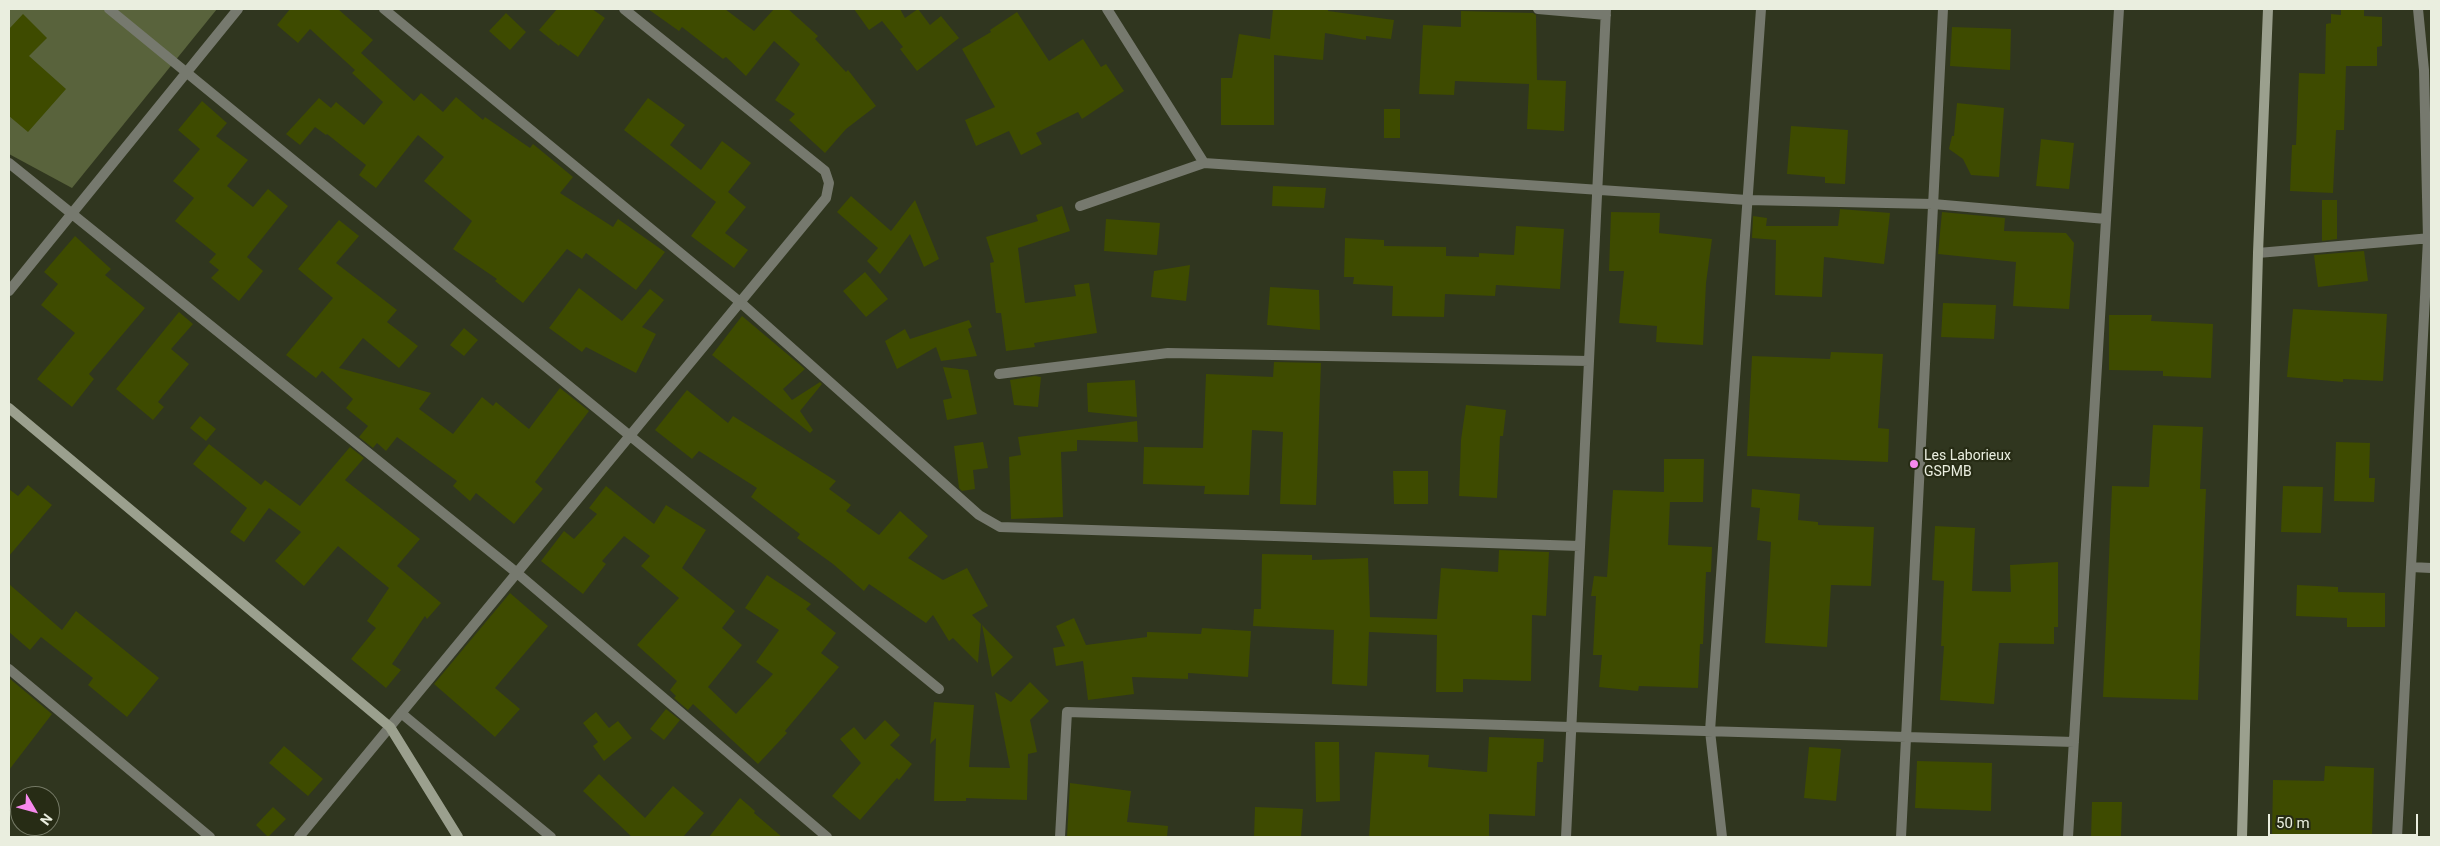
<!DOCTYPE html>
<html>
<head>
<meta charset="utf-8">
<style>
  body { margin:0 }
  #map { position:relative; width:2440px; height:846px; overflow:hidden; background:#30361f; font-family:Roboto,sans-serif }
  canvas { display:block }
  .frame { position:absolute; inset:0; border:10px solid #eaeedf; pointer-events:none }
  .north { position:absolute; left:10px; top:786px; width:50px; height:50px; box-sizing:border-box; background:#272c15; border:1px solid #757a66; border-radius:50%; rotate:127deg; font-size:14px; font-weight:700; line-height:20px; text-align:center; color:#eaeedf }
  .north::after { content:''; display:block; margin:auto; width:18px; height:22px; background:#f689ed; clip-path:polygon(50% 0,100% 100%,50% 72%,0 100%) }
  .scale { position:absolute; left:2268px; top:814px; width:150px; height:22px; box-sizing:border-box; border:2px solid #eaeedf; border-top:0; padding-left:6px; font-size:15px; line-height:18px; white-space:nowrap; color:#eaeedf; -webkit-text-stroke:4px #272c15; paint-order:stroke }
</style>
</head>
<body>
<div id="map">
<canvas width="2440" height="846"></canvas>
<div class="frame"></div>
<div class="north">N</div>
<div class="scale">50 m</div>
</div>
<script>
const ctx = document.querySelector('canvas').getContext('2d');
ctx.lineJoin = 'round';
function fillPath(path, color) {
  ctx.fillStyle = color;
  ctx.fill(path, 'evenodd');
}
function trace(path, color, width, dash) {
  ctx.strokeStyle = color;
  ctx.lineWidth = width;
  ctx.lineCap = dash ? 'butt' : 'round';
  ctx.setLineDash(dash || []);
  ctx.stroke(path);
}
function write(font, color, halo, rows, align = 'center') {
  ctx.font = font + ' Roboto,sans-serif';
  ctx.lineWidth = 4.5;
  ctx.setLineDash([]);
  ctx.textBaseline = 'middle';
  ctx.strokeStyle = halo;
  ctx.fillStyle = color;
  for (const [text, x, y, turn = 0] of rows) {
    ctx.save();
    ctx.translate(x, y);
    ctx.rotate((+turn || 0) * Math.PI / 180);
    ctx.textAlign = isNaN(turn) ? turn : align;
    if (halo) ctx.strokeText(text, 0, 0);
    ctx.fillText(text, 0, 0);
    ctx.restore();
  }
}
fillPath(new Path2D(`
  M9,9h208l-145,179 -63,-34z`), '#59633c');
fillPath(new Path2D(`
  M290,9h48l35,31 -12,13 53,48 7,-8 22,19 13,-15 27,23 2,-3 45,31 3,-4 40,33 -13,16 53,34 5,-8 47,33 -29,38 -50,-37 -4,6 -15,-10 -44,54 -28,-22 2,-2 -44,-30 19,-28 -48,-40 20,-24 -26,-22 -42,53 -17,-13 7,-10 -39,-31 -1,1 -11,-8 -15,18 -14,-11 33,-36 12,10 5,-6 28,23 19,-23 -31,-29 3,-3 -45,-41 -12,14 -21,-18z
  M557,9h35l13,9 -27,39 -18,-13 -1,2 -20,-16z
  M648,9h77l29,22 20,-22h14l30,27 -3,3 31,33 2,-2 28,36 -30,23 -21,24 -36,-33 6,-6 -20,-14 25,-36 -26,-23 -28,35 -20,-19 -3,2 -41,-32 -3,4z
  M854,9h46l5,9 13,-9 12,16 11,-9 18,22 -42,33 -17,-22 3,-2 -21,-26 -13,9z
  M1273,9h55v2l66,9 -3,19 -25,-3v4l-41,-7 -2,27 -49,-5v70h-53v-47h11l7,-44 31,5z
  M2341,9h23v7l18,1v29l-5,1v19h-31l-2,64h-8l-3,63 -43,-2 2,-46h4l3,-72 26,1 1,-50 5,-1v-9l10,1z
  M1461,11l72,2 3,2 1,65 29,1 -2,50 -37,-2 2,-45 -74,-3 -1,14 -35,-1 4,-69 38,2z
  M1017,12l32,49 34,-22 18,28 5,-3 18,27 -42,28 -4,-7 -42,21 6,11 -21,11 -12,-24 -33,15 -11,-26 30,-13 -33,-58 29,-17 -1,-2z
  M506,13l20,19 -16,18 -21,-19z
  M23,14l24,24 -18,18 37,33 -38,43 -19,-16v-87z
  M1952,27l59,2 -1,41 -60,-4z
  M648,98l37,27 -15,20 31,25 21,-29 29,22 -23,29 18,15 -21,26 23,17 -14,18 -43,-32 25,-34 -92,-72z
  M202,101l25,22 -11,13 32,24 -21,26 26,21 15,-18 20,17 -41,51 16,14 -24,30 -28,-23 8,-8 -10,-8 7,-8 -41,-33 19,-23 -21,-17 27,-32 -22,-19z
  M1957,103l47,5 -5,69 -28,-2 -8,-16 -14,-10 3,-13h2z
  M1384,109h16v29h-16z
  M1791,126l57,4 -3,54 -20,-1v-6l-38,-3z
  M2041,139l33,4 -5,46 -33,-3z
  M1273,186l53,2 -2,20 -52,-2z
  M851,196l40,35 24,-31 24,59 -15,8 -14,-33 -30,40 -13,-13 11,-13 -41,-36z
  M2322,200h15v39l-15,2z
  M1062,206l8,25 -52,17 7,55 51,-7 -2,-11 15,-2 8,50 -63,10 1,4 -29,4 -5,-38h-5l-6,-50 4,-1 -8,-25 52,-16 -2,-6z
  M1840,209l50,4 -6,51 -60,-7 -2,40 -47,-2 1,-55 -24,-2 1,-22 14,2 -1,8h72z
  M1611,212l49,1 -1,20 53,6 -6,44 -3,62 -47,-3 1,-16 -38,-3 5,-52h-15z
  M1942,212l63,6 -1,13 62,2 8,10 -5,66 -56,-3 3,-44 -78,-8z
  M1106,219l54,4 -3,32 -53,-4z
  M339,220l20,16 -23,27 61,47 -10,12 31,24 -19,22 -36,-30 -24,30 92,25 -12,16 34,25 29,-37 11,9 3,-4 33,27 31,-41 29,23 -54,71 8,7 -29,35 -38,-31 -6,8 -17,-15 4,-5 -60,-44 -11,14 -9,-8 -4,5 -14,-11 9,-11 -22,-18 7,-9 -31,-28 -6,7 -30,-23 47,-57 -35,-29z
  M1516,226l48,3 -4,60 -64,-4 -1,11 -50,-2 -1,23 -52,-1 1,-30 -40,-2 1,-7h-10l1,-39 39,2v6l62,1v9l33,1v-4l35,2z
  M75,236l36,33 -6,6 40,33 -56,66 5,5 -22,28 -35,-28 38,-46 -34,-28 17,-21 -14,-12z
  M2364,251l4,30 -50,6 -4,-32z
  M1190,265l-4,36 -35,-4 3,-26z
  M865,272l23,27 -22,18 -23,-26z
  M1270,287l49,3 1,40 -53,-5z
  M579,288l43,33 28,-32 14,11 -22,27 14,7 -20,39 -50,-26 -4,5 -33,-24z
  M1943,303l53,2 -2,34 -53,-2z
  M2293,309l94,5 -4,67 -40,-2v3l-56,-5z
  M179,312l14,12 -22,25 18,15 -31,38 6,5 -11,13 -37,-31z
  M2109,315h43l-1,6 62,3 -2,54 -48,-2v-5l-54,-1z
  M742,316l63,53 -22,20 9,11 28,-18 2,2 -22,27 13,19 -3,3 -98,-78z
  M969,320l3,7 -4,2 9,27 -36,5 -5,-14 -39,22 -12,-28 20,-12 5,10z
  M464,328l14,12 -14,16 -14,-11z
  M1831,352l52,2 -5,74 11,1 -1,33 -141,-6 5,-100 78,3z
  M1274,362l47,1 -5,142 -36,-1 3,-72 -31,-2 -3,65 -45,-1 1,-8 -62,-2 1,-37 59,1 3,-74 67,3z
  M943,367l25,3 9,44 -30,6 -4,-20 9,-2z
  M1035,376l6,1 -3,30 -24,-2 -4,-25z
  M1135,380l2,37 -49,-5 -1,-29z
  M687,390l41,33 5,-7 103,65 -7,8 22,16 -5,6 33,24 21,-24 28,25 -20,22 35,22 24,-12 21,38 -16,9 9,9 -3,39 -25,-25 -4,3 -16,-26 -7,8 -57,-39 -5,7 -31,-27 -36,-26 3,-4 -49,-37 6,-9 -58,-37 -7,8 -37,-29z
  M1466,405l40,5 -3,26h-3l-3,62 -38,-2 2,-56z
  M200,416l16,13 -10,12 -16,-13z
  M1137,421l1,21 -61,-2v11l-16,1 2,65 -52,2 -2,-62 12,-2 -3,-18z
  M2153,425l50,2 -3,62h6l-8,211 -95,-3 9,-211 37,1z
  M983,442l5,26 -15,2 2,19 -13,2 -3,-3 -5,-42z
  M2336,442l34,1 -1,35h6l-1,24 -40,-1z
  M209,444l52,41 4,-5 35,26 50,-59 14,11 -19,22 75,59 -23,27 44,37 -14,16 -2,-3 -33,48 9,6 -15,18 -35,-29 25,-31 -9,-7 22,-33 -51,-42 -34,40 -29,-25 26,-29 -32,-24 -25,34 -14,-10 17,-24 -54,-44z
  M1664,459h40l-1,43h-33l-2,43 44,2 -1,25h-5l-3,72h-3l-2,44 -59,-2 -1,5 -39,-4 3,-32h-9l3,-59h-5l3,-20 13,1 6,-87 51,2z
  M1393,471h35v33h-34z
  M28,485l24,20 -43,51v-67l9,7z
  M606,486l48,38 12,-19 40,25 -24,38 53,43 -13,17 20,17 -34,42 28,27 37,-40 -17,-12 23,-32 -34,-22 22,-33 44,29 -5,5 30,24 -15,20 18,14 -54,64 2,2 -29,31 -65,-60 -5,6 -14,-12 2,-2 -6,-6 7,-9 -40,-36 42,-47 -38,-32 9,-10 -26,-20 -22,25 4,3 -23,30 -42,-33 23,-30 10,8 23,-25 -8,-6z
  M2283,486l40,1 -2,46 -40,-1z
  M1752,489l48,5 -2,26 20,2v3l56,2 -3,59 -40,-1 -4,62 -62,-4 6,-101 -14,-2 3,-32 -9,-1z
  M1935,526l40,2 -3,63 39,1 -1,-27 48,-3v65h-4v17l-55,-1 -5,61 -54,-4 4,-54h-3l3,-65 -12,-1z
  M1499,550l50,2 -3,64 -14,-1 -1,66 -68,-2v13h-27l1,-57 -68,-3 -2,54 -35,-2 2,-54 -81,-4 1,-17h7l1,-55 50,1v5l56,-2 2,59 67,2 4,-51 57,4z
  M9,584l53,46 14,-19 83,67 -32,39 -39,-32 5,-7 -52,-41 -11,13 -21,-18z
  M2297,585l41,2v5l47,1v34h-38v-9l-51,-2z
  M510,593l38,33 -53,62 25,21 -25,28 -61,-53z
  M1074,618l12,27 61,-8v-5l54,2 1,-6 49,3 -3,46 -60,-4v6l-56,-2 2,17 -46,6 -5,-39 -27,5 -3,-18 12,-2 -9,-20z
  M982,625l31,32 -21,20z
  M9,678l43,36 -43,56z
  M1030,682l19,19 -19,19 7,32 -9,2 -1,46 -61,-2v3h-32l2,-63 -6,6 4,-42 40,3 -5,62 41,1 -15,-76 16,10z
  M666,709l14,11 -16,20 -14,-11z
  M596,712l13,16 9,-7 14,17 -28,23 -11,-15 5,-4 -15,-19z
  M885,720l15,15 -10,10 22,19 -13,16 -2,-2 -37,42 -28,-24 29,-33 -21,-24 14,-12 11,13z
  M1489,737l55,2 -1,23h-6l-2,54 -46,-2v23h-120l6,-85 54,3 -1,12 59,5z
  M1315,742h24l1,59 -24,1z
  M284,746l39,33 -15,17 -39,-33z
  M1809,747l32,2 -5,52 -32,-3z
  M1917,761l75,2 -1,48 -76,-3z
  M2325,766l49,2 -2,69h-100l1,-57 51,1z
  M599,774l46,44 28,-32 31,27 -21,24h-51l-49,-46z
  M1070,783l61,8 -4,31 41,4 -1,11h-100z
  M740,798l15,13 -1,2 28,24h-73z
  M2092,802h30l-1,35h-30z
  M273,807l13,12 -18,18 -12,-12z
  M1255,807l48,2 -2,28h-47z`), '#3e4b00');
trace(new Path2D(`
  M109,9l830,680
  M384,9l356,293 239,213 21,12 580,19
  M1107,9l97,154
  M1538,9l68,6
  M9,163l508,410 310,264
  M1080,206l124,-43 543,37 186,4 173,15
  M2258,253l173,-15
  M9,291l229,-282
  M999,374l169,-21 421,8
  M2411,567l20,1
  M9,669l201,168
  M401,713l150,124
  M299,837l527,-639 3,-15 -4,-12 -201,-162
  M1060,837l7,-125 1007,30
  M1566,837l40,-828
  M1722,837l-12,-106 51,-722
  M1901,837l42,-828
  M2068,837l51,-828
  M2397,837l31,-598 -4,-169 -6,-61`), '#76796e', 10);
trace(new Path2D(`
  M9,408l381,319 68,110
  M2242,837l16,-584 10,-244`), '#9ba08e', 10);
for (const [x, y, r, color] of [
  [1914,464,5,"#f689ed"]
]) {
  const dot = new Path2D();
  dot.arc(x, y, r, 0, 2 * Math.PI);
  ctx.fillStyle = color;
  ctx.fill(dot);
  trace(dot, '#272c15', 2);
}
write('14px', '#eaeedf', '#272c15', [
  ["Les Laborieux",1924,456],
  ["GSPMB",1924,472]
], 'left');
</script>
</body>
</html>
